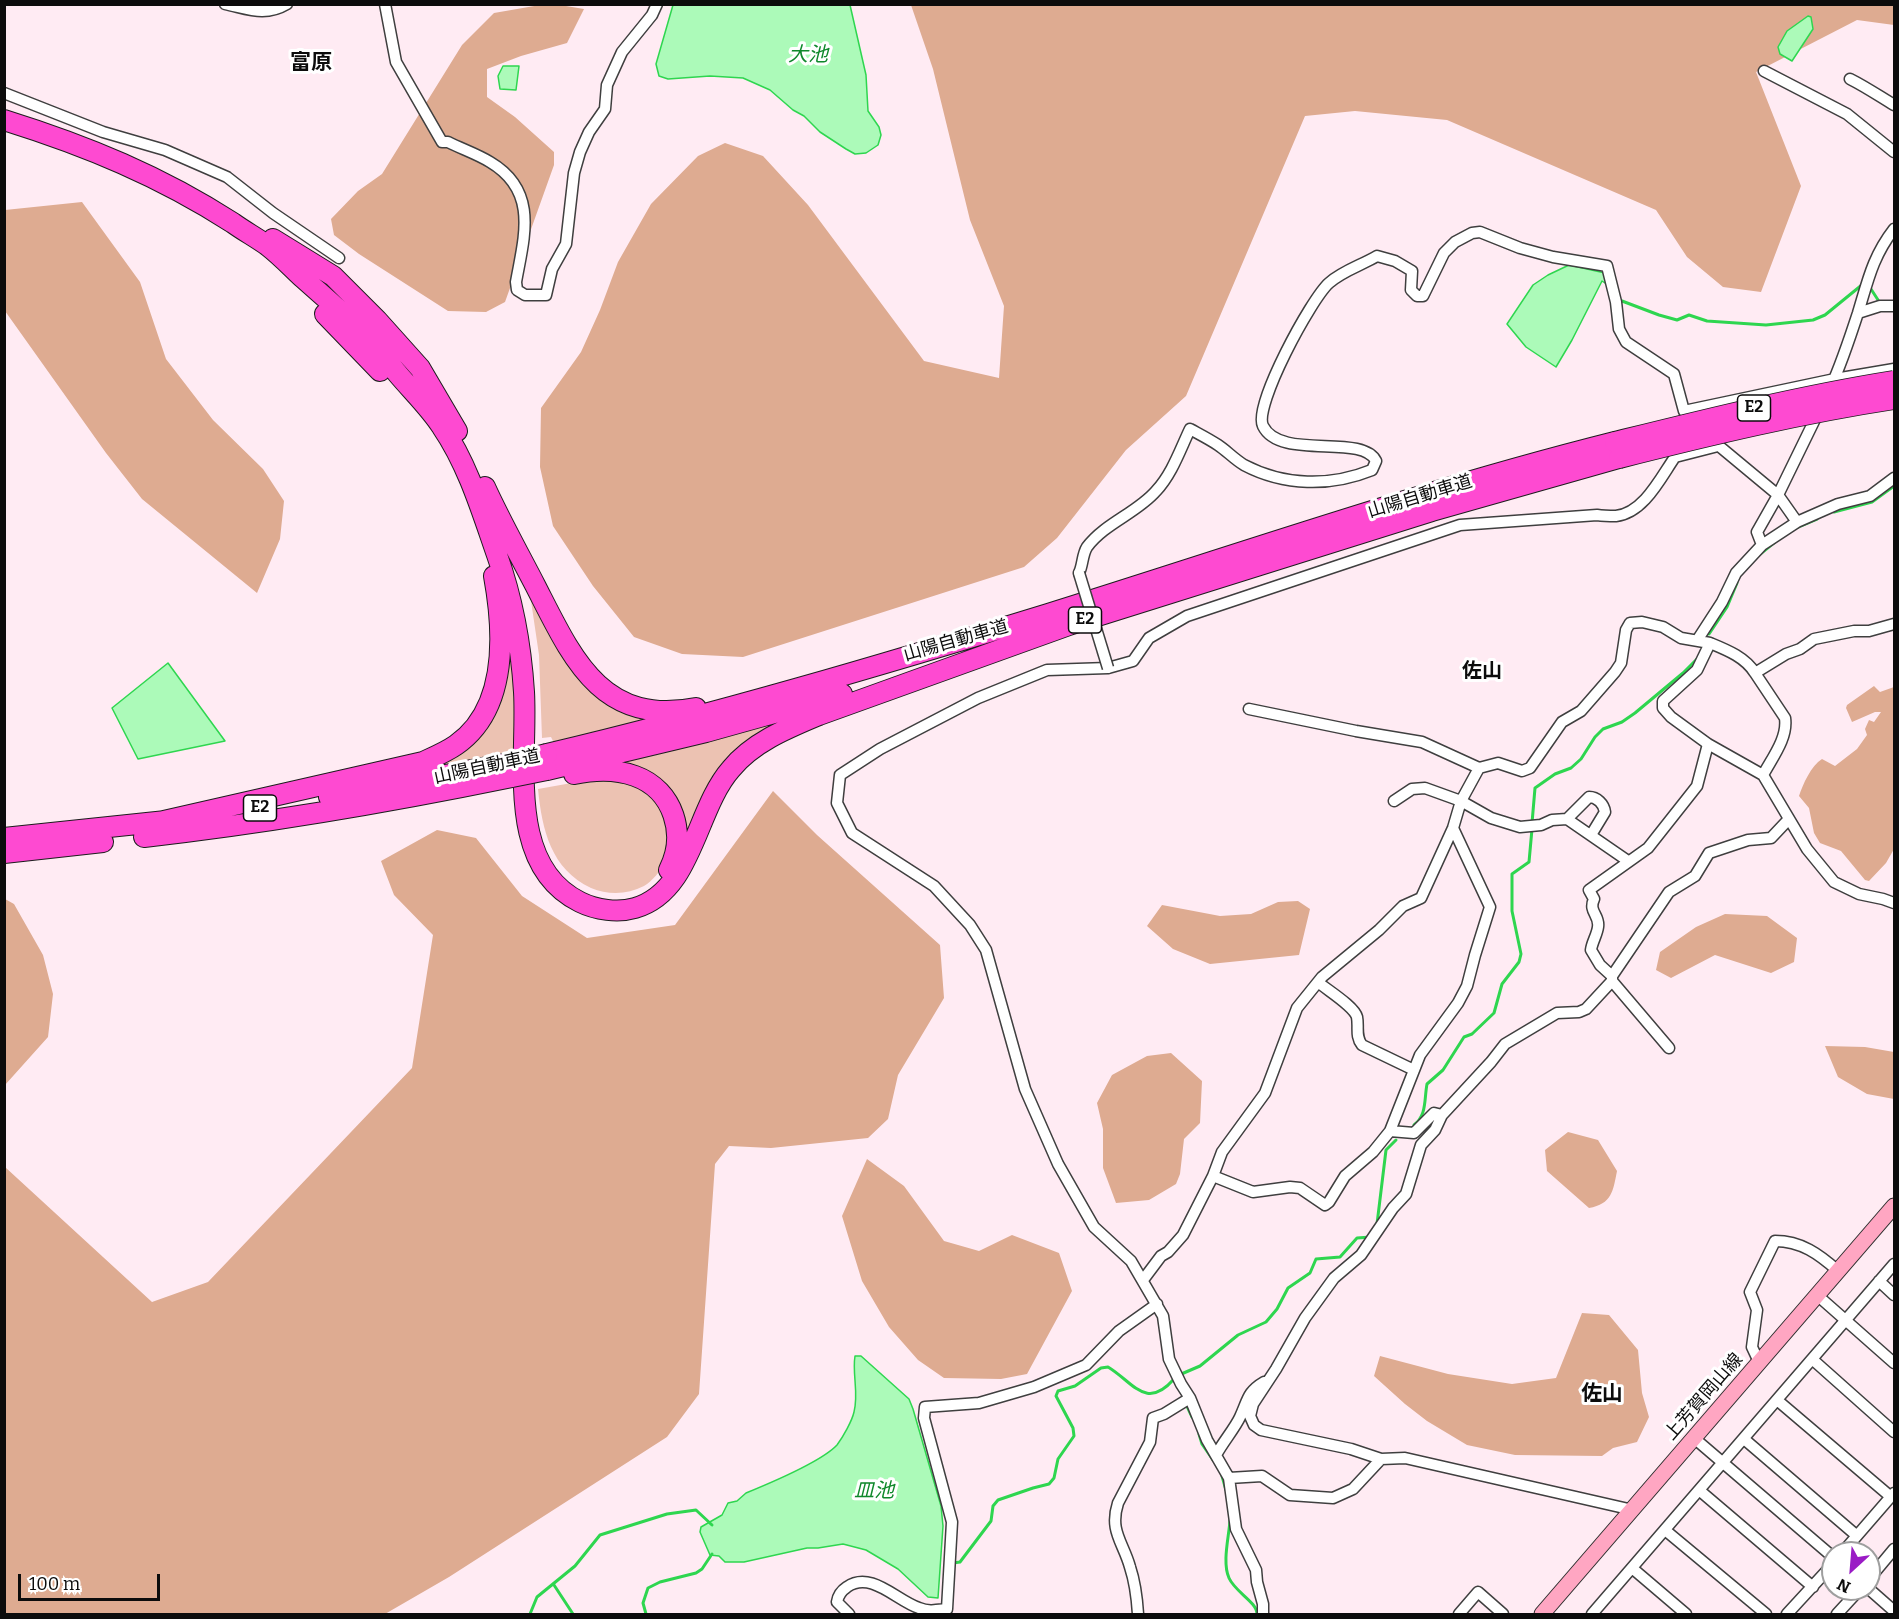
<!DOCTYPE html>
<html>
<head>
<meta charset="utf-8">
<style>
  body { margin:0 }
  #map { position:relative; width:1899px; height:1619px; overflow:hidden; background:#ffebf3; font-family:Bitter,serif }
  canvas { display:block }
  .frame { position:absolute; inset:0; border:6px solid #0c0c0c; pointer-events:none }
  .north { position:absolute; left:1821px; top:1541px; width:60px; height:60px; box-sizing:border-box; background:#fff; border:2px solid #9e9e9e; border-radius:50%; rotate:206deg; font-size:16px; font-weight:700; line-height:24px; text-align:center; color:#0c0c0c }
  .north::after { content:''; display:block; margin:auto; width:21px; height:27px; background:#9a1bc5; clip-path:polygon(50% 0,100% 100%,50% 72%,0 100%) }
  .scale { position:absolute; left:18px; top:1574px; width:142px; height:27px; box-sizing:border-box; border:3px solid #0c0c0c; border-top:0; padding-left:8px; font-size:18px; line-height:21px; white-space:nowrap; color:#0c0c0c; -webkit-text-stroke:4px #fff; paint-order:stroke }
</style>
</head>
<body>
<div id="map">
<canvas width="1899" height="1619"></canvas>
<div class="frame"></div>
<div class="north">N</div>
<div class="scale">100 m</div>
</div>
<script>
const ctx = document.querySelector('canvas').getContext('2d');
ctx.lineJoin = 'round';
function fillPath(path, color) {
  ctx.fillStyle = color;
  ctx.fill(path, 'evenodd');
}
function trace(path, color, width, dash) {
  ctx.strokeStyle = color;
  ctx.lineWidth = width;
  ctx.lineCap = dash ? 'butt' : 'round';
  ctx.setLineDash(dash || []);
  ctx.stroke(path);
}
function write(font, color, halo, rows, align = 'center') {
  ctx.font = font + ' Bitter,"Noto Sans JP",serif';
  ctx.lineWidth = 6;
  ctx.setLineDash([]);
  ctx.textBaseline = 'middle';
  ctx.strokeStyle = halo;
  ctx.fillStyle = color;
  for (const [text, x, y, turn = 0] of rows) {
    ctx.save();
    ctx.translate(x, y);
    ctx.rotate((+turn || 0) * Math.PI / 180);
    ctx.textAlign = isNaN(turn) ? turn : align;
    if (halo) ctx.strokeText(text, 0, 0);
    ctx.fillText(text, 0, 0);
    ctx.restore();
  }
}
fillPath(new Path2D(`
  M530,594l38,65 95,57 -108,29 -4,-8 -9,1 -3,-83z
  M504,614l10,38 1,93 -3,7 -79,18 8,-11 37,-28z
  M772,724l1,6 -20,11 -65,104 -6,-20 -66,-62 40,-8z
  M610,780c9,3 22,4 31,8 13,8 26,24 30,39 5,20 -10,49 -27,59 -17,9 -36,9 -53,2 -40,-19 -49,-58 -53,-99l45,-8z`), '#ecc2b2');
fillPath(new Path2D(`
  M540,5h20l24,4 -17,34 -46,13 -34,13v28l28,20 39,35v13l-49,137 -19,10 -38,-1 -89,-57 -25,-19 -3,-16 27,-28 24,-17 80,-129 32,-32z
  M911,5h983v20l-37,-5 -101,52 45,114 -40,106 -38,-5 -36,-30 -31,-47 -209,-90 -92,-9 -50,5 -119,280 -60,54 -69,88 -33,29 -281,90 -61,-3 -48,-17 -41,-51 -40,-60 -13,-59 1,-59 40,-56 19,-42 18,-48 33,-58 47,-48 27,-13 38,13 45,49 116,156 75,17 5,-72 -34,-86 -37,-151z
  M82,202l58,80 26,77 47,61 50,49 21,32 -4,38 -23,54 -115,-94 -36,-46 -101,-142v-101z
  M1874,686l6,6 14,-5v162l-8,14 -17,18 -4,-1 -24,-29 -21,-8 -6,-10 -5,-25 -10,-12c4,-12 12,-30 23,-37l13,7 22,-17 10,-14 -2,-6 4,-9 5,2 7,-10h-6l-23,10 -6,-14 1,-3z
  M773,791l44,44 123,110 4,53 -46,77 -10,44 -20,19 -97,10 -42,-2 -14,18 -16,230 -32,43 -218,140 -64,37h-380v-447l147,135 56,-20 204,-214 21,-133 -39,-40 -13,-34 56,-31 39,8 46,58 65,42 88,-13z
  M5,899l9,5 29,51 10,39 -5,43 -43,48z
  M1298,901l12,8 -11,46 -89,9 -37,-15 -26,-23 15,-21 58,11 31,-2 27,-12z
  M1725,914l42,2 30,22 -3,24 -23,11 -56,-18 -44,23 -15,-8 4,-18 36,-25z
  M1825,1046l40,1 29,5v47l-27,-5 -29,-17z
  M1171,1053l31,28 -2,42 -16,16 -4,35 -4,10 -27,16 -33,3 -13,-35v-39l-6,-26 15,-28 35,-19z
  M1568,1132l30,8 19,31c-4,20 -5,33 -28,37l-42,-37 -2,-21z
  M867,1159l37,27 40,55 35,10 33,-16 47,18 13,38 -45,83 -26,5 -57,-1 -26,-18 -29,-33 -27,-46 -20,-65z
  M1582,1313l27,2 29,35 4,43 7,24 -12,25 -24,6 -11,8 -87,-1 -48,-10 -40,-24 -22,-17 -31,-28 6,-20 68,18 64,10 44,-6z`), '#deab91');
const water = new Path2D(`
  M673,5h177l16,70 2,36 11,16 2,8 -3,10 -12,8 -11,1 -9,-5 -26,-17 -16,-16 -11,-6 -23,-20 -27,-12 -33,-2 -42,3 -9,-3 -3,-12z
  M1808,16l3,1 2,12 -21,32 -12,-7 -2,-7 9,-16z
  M503,66h16l-3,24 -16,-1 -2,-13z
  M1569,265l36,8 2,6 -2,4 -3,-2 -30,59 -16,27 -30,-20 -19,-23 26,-39 15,-10z
  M168,663l57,78 -87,18 -26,-51z
  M855,1356h6l48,43 4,10 28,97 2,20 -5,72 -10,-1 -30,-28 -32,-19 -23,-6 -25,4h-11l-63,14h-19l-6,-6 -9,-1 -10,-23 1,-5 21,-12 6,-12 9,-2 9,-8c22,-9 75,-31 91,-48 6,-8 15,-24 17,-33 5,-19 -2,-38 1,-56z`);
fillPath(water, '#acfab9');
trace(water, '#2ed64f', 1.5);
trace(new Path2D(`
  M1869,286l11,17
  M1622,301l37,14 18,5 12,-5 18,6 59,4 47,-5 12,-5 38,-31
  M1834,512l38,-10 22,-16
  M1798,527l19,-8
  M1759,555l16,-13
  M1709,634l18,-27 10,-24
  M1532,823l3,-35 20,-14 16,-6 10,-9 14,-22 8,-8 19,-7 13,-9 48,-40 14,-14
  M1414,1125c13,-10 10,-25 13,-41l16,-14 21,-33 8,-3 22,-21 8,-29 17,-22 2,-8 -9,-43v-37l17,-12 3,-33
  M1377,1224l9,-74 10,-10
  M1179,1375l21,-9 38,-31 28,-13 11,-13 11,-21 22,-15 6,-14 24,-2 17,-19 14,-1
  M1186,1404l6,13
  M1199,1434l3,10 11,16
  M1222,1476l4,14
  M1230,1520c-1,17 -8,42 -1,58 6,14 28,24 28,36
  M953,1563l7,-1 31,-41 2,-15 5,-6 35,-12 16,-4 5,-6 4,-19 16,-23 -1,-8 -17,-32 2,-5 17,-5 26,-18 7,-1c25,15 38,44 66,12
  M554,1585l19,29
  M530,1614l7,-17 38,-31 25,-31 67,-21 29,-4 16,15
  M646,1614l-3,-11 5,-15 12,-6 36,-9 6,-4 10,-15`), '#2ed64f', 3);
const street = new Path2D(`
  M225,4c24,5 40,13 62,0
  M385,4l11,58 46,80h6c14,7 29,12 42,20 49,29 34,75 26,120l1,8 8,5h21l6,-26 14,-25 8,-71 6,-21 9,-20 16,-23 2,-24 15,-33 30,-37 5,-11
  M1764,71l83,43 47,38
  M1850,79c16,8 29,17 44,26
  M4,93l99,39 62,18 62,27 46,36 66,45
  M1858,313l22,-7h14
  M1827,395c13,-26 22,-55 31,-82 10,-33 15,-57 36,-84
  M1684,411l151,-32 59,-10
  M1713,441l65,54 19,27
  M1762,545l-5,-13 21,-37 41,-84
  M1079,573c4,-8 3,-18 8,-26 18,-24 50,-34 69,-56 16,-17 24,-41 34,-62 9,5 19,10 28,16 9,6 16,14 26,20 40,21 86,22 128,5l4,-9c-14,-28 -96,0 -113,-35 -10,-20 48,-127 66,-143 13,-12 33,-18 48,-27l18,5 17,10 -1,19 6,6h6l21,-43 11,-11 17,-9 8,-1 40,16 33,9 54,9 9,36 3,27 7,13 48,32 10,37 12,13
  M1698,639l24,-37 14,-29 26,-28 35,-23 41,-18 32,-8 24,-18
  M1710,643c17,7 35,14 45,30l31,-19 14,-5 14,-10 40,-8h15l25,-7
  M1755,673l30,45c3,20 -13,40 -22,57
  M1249,709l107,22 66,11 57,26 19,-5 24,8 8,-3 32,-46 19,-11 34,-39 6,-9 5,-33 4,-7 12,-1 21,5 18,11 29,5 -13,27 -34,31v7l8,9 37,27 55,31 44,74 27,33 25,12 24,5 11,4
  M1394,801l18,-12 13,-1 36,13 30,17 29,9 21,-2 11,-5 15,-1 61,42
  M1567,819l22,-22c8,0 15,7 16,15l-14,23
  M1612,976l-12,-11 -9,-15c1,-8 6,-15 7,-23 2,-12 -10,-15 -4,-28l-5,-9 59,-42 49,-62 11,-42
  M1612,981l57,67
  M1318,982c9,8 36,24 39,35 2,10 -2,19 5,28l52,25
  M1442,1115l-8,-2 -20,20 -24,-2 30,-76 38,-52 9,-17 8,-31 15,-48 -37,-79
  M1213,1176l40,16 37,-5 10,1 25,17 4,-3 16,-26 28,-24 17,-21
  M1143,1280l18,-24 7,-4 15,-17 30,-59 9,-24 43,-59 32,-85 25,-31 57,-47 24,-24 18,-8 32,-70 8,-27 18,-33
  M1879,1281l15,14
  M1817,1295l77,68
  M1812,1359l82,73
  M1759,1362l-7,-15 5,-37 -7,-18 25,-51c26,0 44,13 63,30
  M1777,1400l114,97
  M1694,1438l139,119
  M1744,1439l112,96
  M1216,1455c7,-13 19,-27 24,-38 8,-17 7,-25 24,-35
  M1381,1459l-30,-10 -90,-19 -7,-5 -4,-9 3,-12 23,-35 29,-51 29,-40 27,-23 32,-47 13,-14 15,-49 14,-15 7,-15 49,-53 14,-18 52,-31 22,-1 7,-3 26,-28v-5l57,-84 26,-16 14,-23 39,-13 23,-2 17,-18
  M1229,1478l33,-2 28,19 43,3 20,-9 28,-30 24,-1 228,52
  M1699,1490l114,97
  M1665,1530l101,84
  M1842,1553l52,-60
  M1632,1568l54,46
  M1869,1579l25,-30
  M1869,1589l25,22
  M849,1614l-12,-12c1,-7 4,-11 10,-15 24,-17 50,14 72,21 10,4 18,2 28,1l5,-87 -28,-104 1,-11 54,-4 55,-16 52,-22 33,-34 38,-27
  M1138,1614c-1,-16 -3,-32 -8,-47 -7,-25 -21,-36 -12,-64l32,-61 3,-24 11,-4 26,-16
  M1263,1614v-10l-6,-22 -1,-12 -20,-41 -7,-51 -22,-38 -17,-42 -9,-14 -12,-25 -6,-43 -32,-55 -37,-34 -36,-63 -33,-75 -39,-139 -16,-25 -36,-39 -82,-53 -15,-30 3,-28 40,-26 98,-51 69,-28 61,-2 25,-7 16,-23 38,-22 273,-91 137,-10c7,1 13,1 19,1 28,-3 45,-39 59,-59l43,-11
  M1459,1614l19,-22 25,22
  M1592,1614l302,-350
  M1787,1614l46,-50
  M1837,1614l23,-25`);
const secondary = new Path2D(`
  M1542,1614l352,-408`);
const highway = new Path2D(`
  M4,120c83,26 156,56 229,103 11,8 24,15 35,23 13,10 24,22 36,33 19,17 39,34 57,52 13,13 25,28 36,42 15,18 33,35 45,54 26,38 40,85 55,128 16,45 24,89 27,137 4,67 -19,173 56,210 16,8 38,11 55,6 58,-17 60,-98 96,-139 22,-27 57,-41 88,-54l250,-90
  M273,239l60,37 44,44 43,48 37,63
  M325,314l55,57
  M485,487c15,33 33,65 50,98 36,70 65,142 161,123
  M1056,629l376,-118 187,-53
  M547,754c169,-40 335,-89 501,-140 189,-59 376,-124 567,-172
  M547,770l159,-38 136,-38
  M574,774c19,-4 42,-5 61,2 39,14 52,59 34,94
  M329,797l185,-35
  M155,823l268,-61c11,-5 23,-10 33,-17 53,-37 48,-114 38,-169
  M144,837c124,-14 246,-35 368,-60
  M4,838l162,-17
  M4,853l99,-11`);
trace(street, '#3f3f3f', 13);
trace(secondary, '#2e2e2e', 17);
trace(highway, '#1d1d1d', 22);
trace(street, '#fff', 10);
trace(secondary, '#ffa6c2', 15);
trace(highway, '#fe4ad1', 20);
const streetBridge = new Path2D(`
  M1079,573l29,95`);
const highwayBridge = new Path2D(`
  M1615,442c93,-23 185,-46 279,-61
  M1619,458c91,-23 183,-45 275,-59
  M514,762l33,-8
  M512,777l35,-7`);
trace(streetBridge, '#3f3f3f', 13, []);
trace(highwayBridge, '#1d1d1d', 22, []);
trace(streetBridge, '#fff', 10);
trace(highwayBridge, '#fe4ad1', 20);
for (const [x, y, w] of [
  [1754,408,33],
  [1085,620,33],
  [260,808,33]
]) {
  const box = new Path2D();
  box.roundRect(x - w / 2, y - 13, w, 26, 4.5);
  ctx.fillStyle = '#fff';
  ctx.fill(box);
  trace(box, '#0c0c0c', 1.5);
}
write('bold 16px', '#0c0c0c', null, [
  ["E2",1754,408],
  ["E2",1085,620],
  ["E2",260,808]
]);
write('18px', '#0c0c0c', '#fff', [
  ["山陽自動車道",1420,497,-17],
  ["山陽自動車道",956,641,-16],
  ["山陽自動車道",487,767,-12],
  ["上芳賀岡山線",1704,1397,-49]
]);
write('italic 20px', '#0f882b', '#fff', [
  ["大池",808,55],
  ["皿池",874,1491]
]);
write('bold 20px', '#0c0c0c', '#fff', [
  ["佐山",1482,671]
]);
write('bold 21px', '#0c0c0c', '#fff', [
  ["富原",311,63],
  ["佐山",1602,1394]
]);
</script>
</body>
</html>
